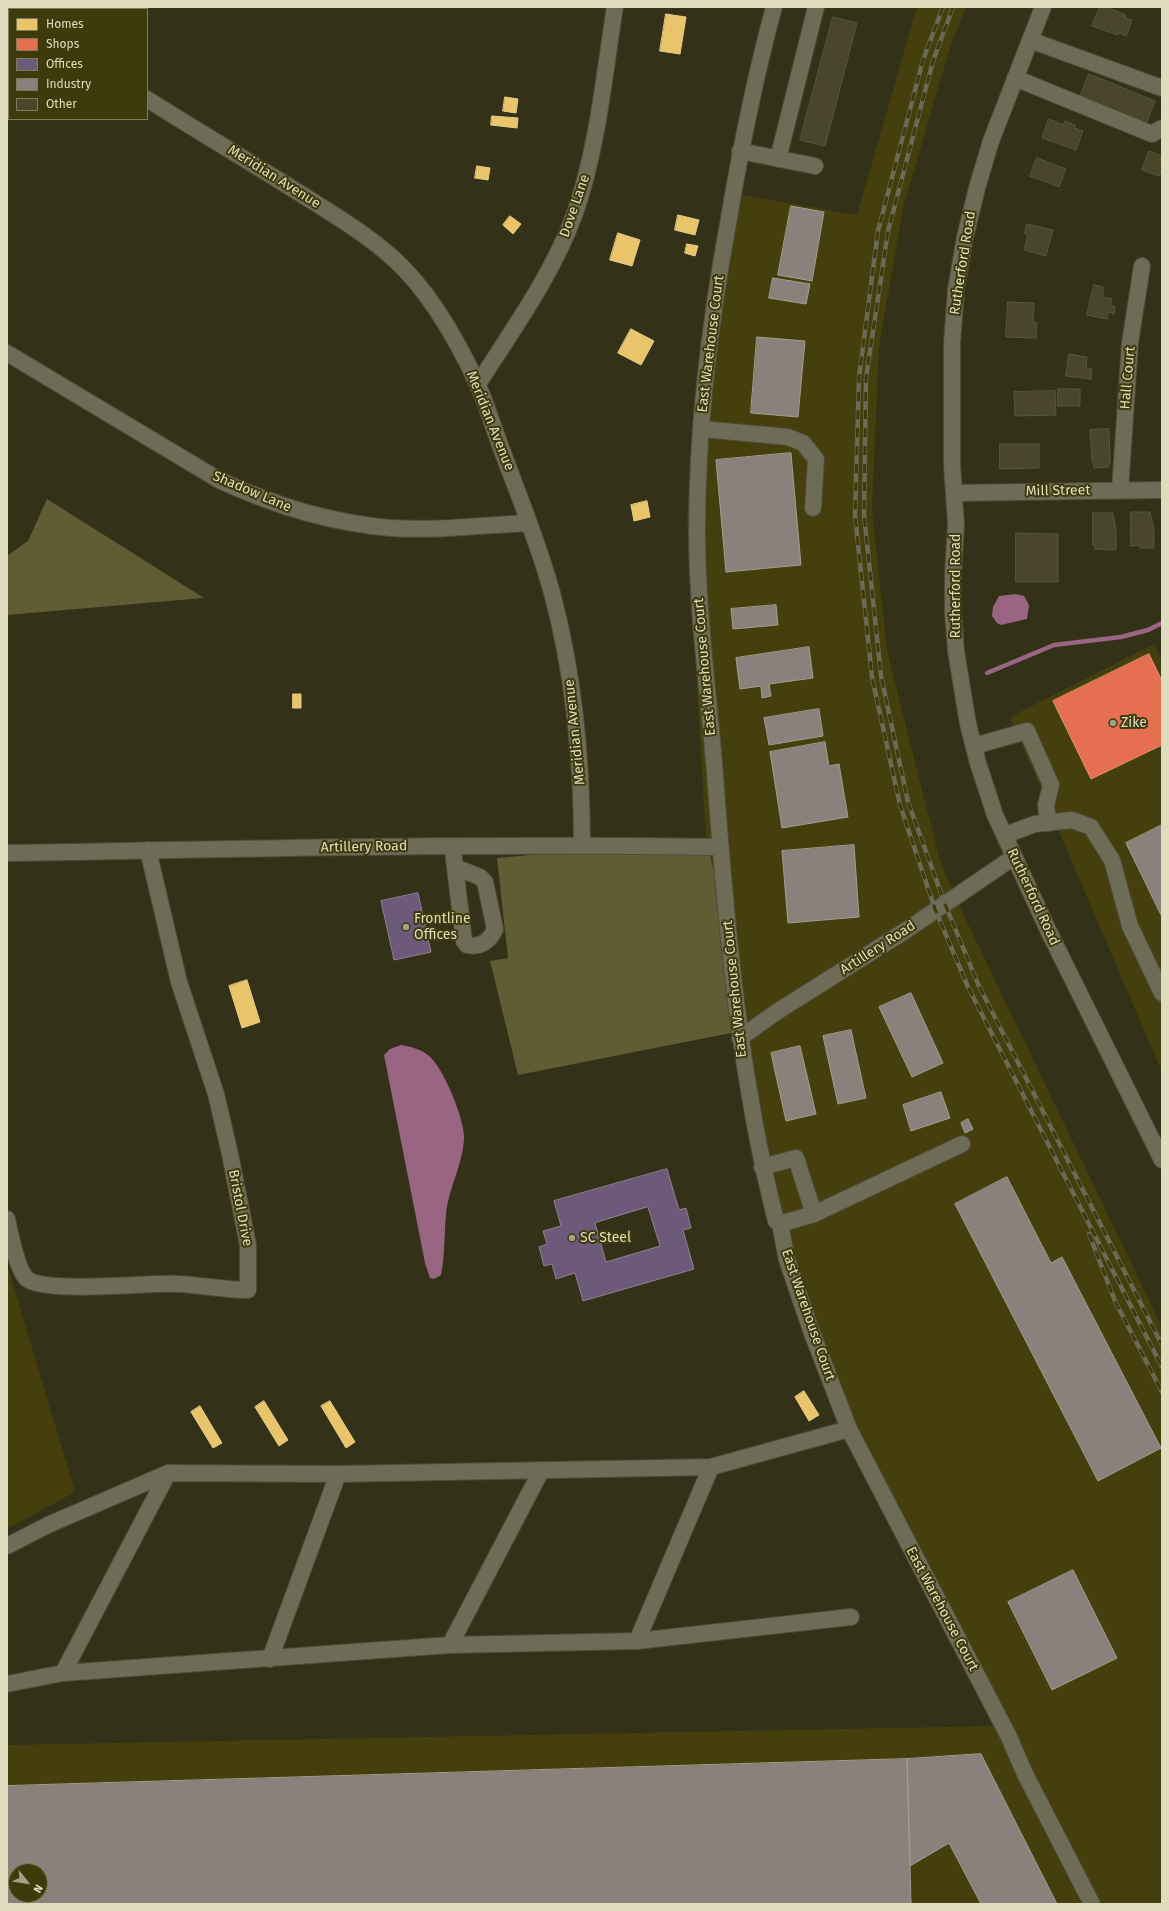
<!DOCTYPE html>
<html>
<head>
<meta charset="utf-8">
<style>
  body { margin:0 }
  #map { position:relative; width:1169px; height:1911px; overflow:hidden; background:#333118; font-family:"Fira Sans",sans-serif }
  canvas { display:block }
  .frame { position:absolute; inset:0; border:8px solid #e0ddbf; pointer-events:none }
  .legend { position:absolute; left:8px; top:8px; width:140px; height:112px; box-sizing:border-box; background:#3f3a0c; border:1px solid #7f7b54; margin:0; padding:5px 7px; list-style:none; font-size:12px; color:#e0ddbf }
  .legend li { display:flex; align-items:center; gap:8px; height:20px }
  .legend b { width:20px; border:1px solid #7f7b54 }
  .north { position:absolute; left:8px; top:1863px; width:40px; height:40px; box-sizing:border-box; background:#3f3a0c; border:1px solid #7f7b54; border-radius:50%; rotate:120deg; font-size:11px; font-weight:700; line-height:16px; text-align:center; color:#e0ddbf }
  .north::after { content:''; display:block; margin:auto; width:14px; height:18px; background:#a3a185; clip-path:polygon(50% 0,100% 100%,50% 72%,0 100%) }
</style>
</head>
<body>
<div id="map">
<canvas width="1169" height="1911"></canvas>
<div class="frame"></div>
<ul class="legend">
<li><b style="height:11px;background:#e9c46a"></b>Homes</li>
<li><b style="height:11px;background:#e76f51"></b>Shops</li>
<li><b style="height:11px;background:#6d597a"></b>Offices</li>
<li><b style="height:11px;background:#8a817c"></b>Industry</li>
<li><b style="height:11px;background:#49462c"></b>Other</li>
</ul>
<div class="north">N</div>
</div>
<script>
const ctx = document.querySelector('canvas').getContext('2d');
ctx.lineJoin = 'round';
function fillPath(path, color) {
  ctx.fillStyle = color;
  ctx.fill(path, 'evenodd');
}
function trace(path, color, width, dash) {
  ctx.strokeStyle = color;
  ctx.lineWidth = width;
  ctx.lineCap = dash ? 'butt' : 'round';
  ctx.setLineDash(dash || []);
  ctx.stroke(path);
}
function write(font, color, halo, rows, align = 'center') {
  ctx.font = font + ' "Fira Sans",sans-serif';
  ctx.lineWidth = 4;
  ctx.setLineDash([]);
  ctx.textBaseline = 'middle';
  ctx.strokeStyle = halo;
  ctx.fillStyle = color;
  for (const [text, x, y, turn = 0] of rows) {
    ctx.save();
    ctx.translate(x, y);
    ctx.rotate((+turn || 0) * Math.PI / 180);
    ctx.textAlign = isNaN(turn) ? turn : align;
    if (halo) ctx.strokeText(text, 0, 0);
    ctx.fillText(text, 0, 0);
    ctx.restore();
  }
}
fillPath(new Path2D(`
  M917,7h49l-15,37 -48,164 -24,139 -7,162 15,141 53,211 28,63 194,403v577h-1155v-159l990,-19 -145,-281 -40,-86 -55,-231 -26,-95 -12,-141 -13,-53 -19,-322 38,-325 132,23zM16,1871h24v24h-24z
  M1154,644l8,17v411l-152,-355z
  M7,1264l68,228 -68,37z`), '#443f0c');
fillPath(new Path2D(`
  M47,499l157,99 -197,17v-59l21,-15z
  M706,839l13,53 12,141 -213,42 -28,-114 18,-3 -11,-100z`), '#605c34');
fillPath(new Path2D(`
  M1016,594l8,2 5,9 -2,14 -26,6 -4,-2 -5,-7 1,-9 6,-11z
  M401,1045c11,2 20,4 28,11 14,11 36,64 35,82 -1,27 -16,51 -18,77 -2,20 -1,40 -5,60l-7,4 -4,-1 -5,-15 -41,-208 6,-6z`), '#996582');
const homes = new Path2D(`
  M666,14l20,3 -6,37 -20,-3z
  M505,97l13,2 -2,14 -13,-2z
  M492,116l26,2 -1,10 -26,-3z
  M477,166l13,2 -2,12 -13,-2z
  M678,215l21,5 -4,15 -20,-5z
  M510,216l11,8 -8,10 -10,-9z
  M618,233l22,7 -8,26 -22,-6z
  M687,244l11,2 -3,10 -10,-3z
  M631,329l23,12 -13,24 -23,-12z
  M647,501l3,16 -16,4 -3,-16z
  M293,694h8v14h-8z
  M247,980l13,42 -18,6 -13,-42z
  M804,1391l15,24 -10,6 -14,-24z
  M264,1401l24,39 -9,6 -24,-39z
  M330,1401l25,41 -9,6 -25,-42z
  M200,1406l22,37 -9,5 -22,-36z`);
fillPath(homes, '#e9c46a');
trace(homes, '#e6cc84', 1);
const shops = new Path2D(`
  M1149,654l13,27v64l-71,34 -38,-78z`);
fillPath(shops, '#e76f51');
trace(shops, '#e59072', 1);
const offices = new Path2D(`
  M418,893l13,59 -37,8 -13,-59z
  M667,1169l12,41 7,-2 5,20 -8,2 11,39 -111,32 -8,-28 -19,6 -4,-15 -8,2 -5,-19 8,-3 -4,-13 18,-5 -7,-25zM648,1207l12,39 -54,16 -11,-39z`);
fillPath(offices, '#6d597a');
trace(offices, '#90818f', 1);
const industry = new Path2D(`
  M791,206l33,6 -12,69 -34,-6z
  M773,278l37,6 -4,20 -37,-6z
  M757,337l48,4 -7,76 -47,-4z
  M791,453l10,112 -75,7 -10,-112z
  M776,605l2,20 -45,4 -2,-20z
  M809,647l4,31 -44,6 2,12 -9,2 -1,-12 -21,3 -4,-31z
  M819,709l4,27 -54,9 -5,-27z
  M825,742l4,24 10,-2 9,53 -66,11 -12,-76z
  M1162,825v92l-36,-74z
  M854,845l5,72 -71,6 -6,-72z
  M911,993l32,70 -31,14 -33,-70z
  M851,1030l15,68 -28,6 -15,-68z
  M800,1046l16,68 -30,7 -15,-68z
  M941,1092l9,26 -39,13 -8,-26z
  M968,1119l5,10 -8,4 -4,-10z
  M1007,1177l44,86 11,-6 99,191 -63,33 -143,-277z
  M1073,1570l44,88 -65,32 -44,-88z
  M981,1754l76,150h-76l-32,-61 -39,23 -3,-107z
  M907,1759l4,145h-904v-118zM16,1871h24v24h-24z`);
fillPath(industry, '#8a817c');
trace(industry, '#a49d90', 1);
trace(new Path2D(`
  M987,673l67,-28 67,-8 27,-7 14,-7`), '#996582', 4.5);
const building = new Path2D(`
  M1100,7h6l20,8 -1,3 7,2 -6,16 -7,-3 -1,2 -26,-9z
  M833,17l24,6 -32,123 -25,-6z
  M1089,74l66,27 -10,26 -66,-27z
  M1049,119l14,6 2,-4 10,4 -1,3 9,3 -7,19 -34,-12z
  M1149,151l13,5v14l-3,6 -17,-6z
  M1037,158l29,11 -7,18 -29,-11z
  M1027,224l26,6 -7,26 -22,-6 4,-15 -3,-1z
  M1094,285l9,2v10l9,2 -2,6 5,2 -1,7 -6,-2 -1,7 -20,-4z
  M1008,302l26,1 -1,19 4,1 -1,15 -30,-1z
  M1069,354l18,3 -1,11 6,1 -1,10 -25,-3z
  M1058,389h22v17h-22z
  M1055,391l1,24 -41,1 -1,-24z
  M1109,429l1,34h-2l1,4 -15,1 -1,-6h-1l-2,-32z
  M1000,444h39v24l-39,1z
  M1131,512h19l4,18v18h-14v-3l-9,1z
  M1093,513h20l3,18v19l-21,-1v-5l-2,1z
  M1016,533l42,1v48h-42z`);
fillPath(building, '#49462c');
trace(building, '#585640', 1);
const minor = new Path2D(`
  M774,7c-19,70 -33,140 -45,211 -19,103 -32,207 -32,312 0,87 13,172 19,258 11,146 24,291 60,433l4,3 7,36 25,73 37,96 160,308 16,37 67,130
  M1043,7l-52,134 -14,47 -12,49 -9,52 -4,54v122l4,59 -3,51v38l3,38 12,73 10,39 17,52 54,117 113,228
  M7,11l2,1
  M1030,40l132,48
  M1015,78l137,56 10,-6
  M147,99c54,34 108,66 162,100 30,19 60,37 86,61 36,33 62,80 82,123 10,22 17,47 26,70 17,46 36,92 49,140 22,82 30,167 30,252
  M740,151l75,15
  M778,159l38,-152
  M7,353l212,127c56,26 111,43 172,48 46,3 92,-3 138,-5
  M478,384c35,-55 75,-110 97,-171 23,-66 29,-138 40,-206
  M702,429l86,8 15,6 13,16 -3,49
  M1120,490l10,-147 12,-77
  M954,493l208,-3
  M974,746l53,-15 24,54 -5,20 2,18
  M1005,835l30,-11 37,-4 19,7 21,33 18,66 32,67
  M453,846l1,13 10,82 3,4c13,3 23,-4 28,-16l-10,-47 -5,-5 -25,-10
  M7,853c238,-4 476,-10 713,-6
  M740,1038l38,-27 127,-80 109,-74
  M762,1167l34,-9 18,56
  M7,1219c3,14 10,51 20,60 19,15 123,3 151,5 24,1 47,6 70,6v-45l-18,-91 -14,-60 -37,-112 -31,-132
  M780,1224l34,-10 148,-70
  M7,1546l41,-21 120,-52 170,1 373,-7 138,-38
  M637,1641l74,-174
  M450,1645l91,-174
  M270,1659l68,-185
  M63,1673l105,-200
  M7,1684l56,-11 387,-28 187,-4 214,-24`);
trace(minor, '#4e4c38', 18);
trace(minor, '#6e6b56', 16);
const rail = new Path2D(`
  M943,7l-20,53 -45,171 -19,146 -4,138 17,162 28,128 35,104 33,78 194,380
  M953,7l-20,54 -45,170 -22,147 -2,137 17,161 27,126 37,102 33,80 184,361
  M1089,1234l26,67 47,91`);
trace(rail, '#6b6a56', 4.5);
trace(rail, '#3f3a0c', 3, [9]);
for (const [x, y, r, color] of [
  [1113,723,4,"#a3a185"],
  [406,927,4,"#a3a185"],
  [572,1238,4,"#a3a185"]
]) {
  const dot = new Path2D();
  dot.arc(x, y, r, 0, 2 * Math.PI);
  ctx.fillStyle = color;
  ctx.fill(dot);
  trace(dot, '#3f3a0c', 1.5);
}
write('14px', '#e0ddbf', '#3f3a0c', [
  ["Meridian Avenue",274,177,32],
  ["Dove Lane",575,206,-71],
  ["Rutherford Road",963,263,-81],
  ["East Warehouse Court",711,344,-83],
  ["Hall Court",1128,378,-85],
  ["Meridian Avenue",490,421,68],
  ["Mill Street",1058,491,-1],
  ["Shadow Lane",252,492,23],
  ["Rutherford Road",956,586,-90],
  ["East Warehouse Court",705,667,-95],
  ["Meridian Avenue",575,732,-96],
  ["Artillery Road",364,847,-1],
  ["Rutherford Road",1033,897,65],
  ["Artillery Road",878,948,-33],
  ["East Warehouse Court",735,989,-96],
  ["Bristol Drive",240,1208,79],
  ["East Warehouse Court",808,1315,71],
  ["East Warehouse Court",942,1609,62]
]);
write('14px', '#e0ddbf', '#3f3a0c', [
  ["Zike",1121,723],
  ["Frontline",414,919],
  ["Offices",414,935],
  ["SC Steel",580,1238]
], 'left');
</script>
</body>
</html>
